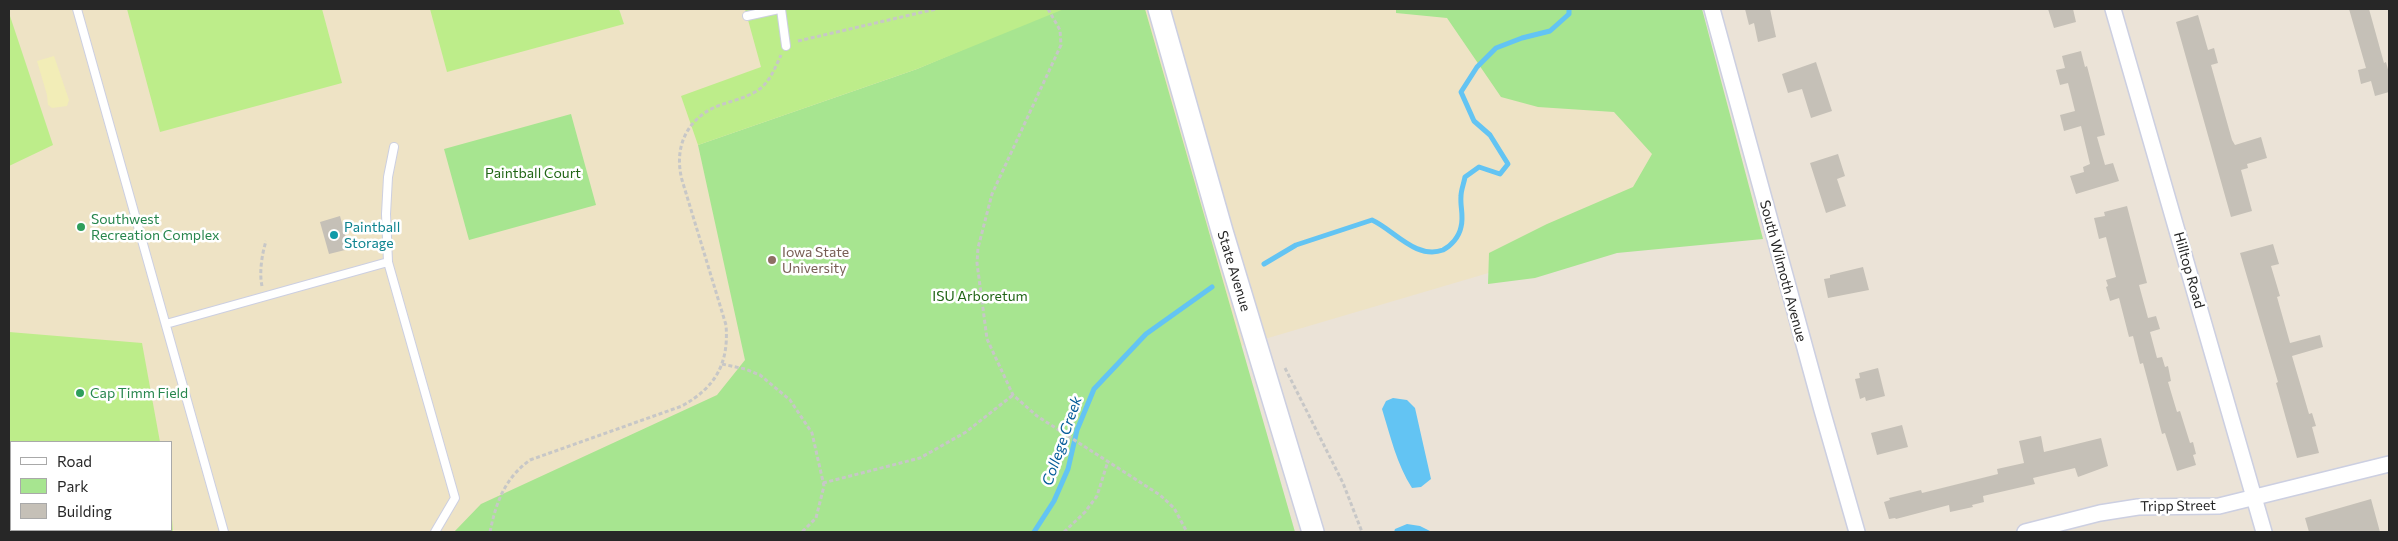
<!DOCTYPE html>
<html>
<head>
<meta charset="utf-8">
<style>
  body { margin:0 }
  #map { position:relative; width:2398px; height:541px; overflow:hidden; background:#ebe3d7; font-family:Commissioner,sans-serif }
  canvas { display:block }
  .frame { position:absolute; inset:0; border:10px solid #272727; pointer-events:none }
  .legend { position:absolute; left:10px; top:441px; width:162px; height:90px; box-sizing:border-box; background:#fff; border:1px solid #a9a9a9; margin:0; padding:6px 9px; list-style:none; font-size:15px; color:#272727 }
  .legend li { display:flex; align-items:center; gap:10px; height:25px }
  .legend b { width:25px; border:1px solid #a9a9a9 }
</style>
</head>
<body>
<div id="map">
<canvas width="2398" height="541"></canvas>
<div class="frame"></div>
<ul class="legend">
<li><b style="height:6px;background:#fff"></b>Road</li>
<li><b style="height:14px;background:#a7e590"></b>Park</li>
<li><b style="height:14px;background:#c5c0b7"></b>Building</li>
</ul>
</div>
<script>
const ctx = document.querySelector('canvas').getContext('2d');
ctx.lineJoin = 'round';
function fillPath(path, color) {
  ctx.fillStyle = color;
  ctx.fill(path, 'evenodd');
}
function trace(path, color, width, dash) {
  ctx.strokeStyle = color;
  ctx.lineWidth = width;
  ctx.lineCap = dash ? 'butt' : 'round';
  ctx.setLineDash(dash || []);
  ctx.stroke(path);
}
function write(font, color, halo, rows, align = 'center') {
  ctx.font = font + ' Commissioner,sans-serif';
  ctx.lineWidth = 5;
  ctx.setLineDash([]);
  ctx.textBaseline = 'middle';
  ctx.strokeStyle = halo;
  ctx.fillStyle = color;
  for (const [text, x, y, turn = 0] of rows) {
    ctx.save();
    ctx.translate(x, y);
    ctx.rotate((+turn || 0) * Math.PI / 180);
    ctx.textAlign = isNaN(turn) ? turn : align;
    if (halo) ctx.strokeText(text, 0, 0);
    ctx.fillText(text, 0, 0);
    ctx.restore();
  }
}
fillPath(new Path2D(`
  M9,9h1692l45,188 -505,149 54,186h-1286zM11,442h160v88h-160z`), '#eee3c5');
fillPath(new Path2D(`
  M1059,9h86l150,523h-841l27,-28 236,-109 28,-35 -47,-215 219,-76z
  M1396,9h306l61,230 -146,14 -82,25 -47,6 1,-31 58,-29 86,-37 19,-33 -38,-42 -76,-5 -37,-10 -54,-79 -51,-5z
  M571,114l25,91 -127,35 -25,-91z`), '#a7e590');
fillPath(new Path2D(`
  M54,56l15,44 -2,6 -15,2 -4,-3 -1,-10 -10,-34z`), '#f2edb7');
fillPath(new Path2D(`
  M127,9h195l20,74 -182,49z
  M430,9h189l5,15 -177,48z
  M745,9h319l-147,60 -219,76 -17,-49 80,-29z
  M9,13l44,132 -44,21z
  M9,332l133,11 18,99h-149v88h160v-25l2,27h-164z`), '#bded8a');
fillPath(new Path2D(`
  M1393,398l14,2 8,8 16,71 -10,8 -9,1c-15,-23 -22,-53 -30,-79l4,-8z
  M1407,524l13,2 12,6h-38l1,-3z`), '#63c4f3');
trace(new Path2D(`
  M1264,264l32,-19 76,-25c22,10 44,40 71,30 8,-4 16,-13 18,-23 3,-11 -1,-20 0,-31 0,-6 3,-13 4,-19l14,-10 21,7 8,-10 -18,-29 -16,-14 -13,-29 16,-25 19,-19 26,-10 28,-7 19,-17v-5
  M1034,532l20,-31 14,-32 9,-39 17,-41 52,-55 66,-47`), '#63c4f3', 5);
fillPath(new Path2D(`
  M1745,9h25l6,28 -18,5 -4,-19 -5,2z
  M2048,9h25l3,13 -22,6z
  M2349,9h20l15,54 2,-1 3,11v19l-14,4 -4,-15 -10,3 -3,-14 8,-2z
  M2198,15l10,35 6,-2 4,15 -7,2 21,75 3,5 26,-8 6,21 -20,6 1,4 -7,2 11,41 -21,6 -55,-195z
  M2081,51l4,16 2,-1 18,69 -8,2 8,28 8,-2 6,18 -43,13 -6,-18 14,-4 -1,-5 7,-3 -9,-38 -17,5 -4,-16 15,-4 -7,-28 -8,2 -4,-15 9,-2 -3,-12z
  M1816,62l16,49 -21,7 -9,-29 -14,4 -6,-19z
  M1838,154l7,22 -8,3 9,27 -20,7 -16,-50z
  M2127,206l20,77 -8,2 9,33 8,-2 4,13 -10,3 7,26 5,-1 3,10 3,-1 3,15 -3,1 9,30 3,-1 10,32 3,-1 3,12 -3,1 3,10 -19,6 -12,-38 -3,1 -19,-71 -3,1 -7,-28 -4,1 -10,-39 -9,3 -4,-14 2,-1 -2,-6 10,-3 -10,-40 -7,2 -5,-21 11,-2 -1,-4z
  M340,216l9,33 -20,5 -9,-32z
  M2273,244l6,20 -8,2 9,30 -3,1 13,46 30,-8 3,12 -31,9 17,58 3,-1 4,13 -4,1 7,26 -22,5 -21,-75 2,-1 -38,-129z
  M1863,267l6,23 -41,8 -4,-19 6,-1v-3z
  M1878,368l7,28 -19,5 -1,-4 -5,2 -5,-20 5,-1 -1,-5z
  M1902,425l6,22 -31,8 -6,-22z
  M2041,436l3,16 57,-14 7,28 -30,11 -3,-9 -42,10 2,6 -52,12 1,6 -12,3 1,2 -23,5 -1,-7 -53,14 -1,-1 -6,1 -5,-17 6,-2 -1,-2 32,-8 1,3 76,-19 -1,-5 27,-6 -5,-22z
  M2371,499l9,33h-71l-4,-14z`), '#c5c0b7');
const lane = new Path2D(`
  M77,9l147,523
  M781,9l5,37
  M747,16l32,-7
  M394,147l-6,30 -2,37 2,48 67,236 -20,34
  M166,324l222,-62`);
const street = new Path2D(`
  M1712,9l110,401 35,122
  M2113,9l151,523
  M2025,532l75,-19 38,-6 81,-1 170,-42`);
const secondary = new Path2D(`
  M1159,9l63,222 91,301`);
trace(lane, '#cccfe1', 10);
trace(street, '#cccfe1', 18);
trace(secondary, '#cccfe1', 24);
trace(new Path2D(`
  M1048,9l12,21 1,15 -69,149 -14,54 -1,15 10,76 26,56 24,21 123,79 14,13 13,24
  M798,41l138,-32
  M262,286c-3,-13 0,-32 4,-45
  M722,364l23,5 15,6 30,25 22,33 12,53 -8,32 -14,14
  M1285,368l58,115 19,49
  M823,483l97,-25 46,-26 47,-37
  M490,532c6,-30 15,-54 40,-72l152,-54c34,-19 47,-43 44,-81l-44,-145c-8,-31 3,-59 33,-73 15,-6 33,-9 46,-19 10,-9 14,-20 20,-33
  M1064,532l21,-20 12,-16 11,-35`), '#c7c7c7', 3, [4, 2.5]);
trace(lane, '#fff', 8);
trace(street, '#fff', 15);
trace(secondary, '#fff', 21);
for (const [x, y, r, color] of [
  [81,227,5,"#2e9e5b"],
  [334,235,5,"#0f9aa8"],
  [772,260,5,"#8d6e63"],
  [80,393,5,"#2e9e5b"]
]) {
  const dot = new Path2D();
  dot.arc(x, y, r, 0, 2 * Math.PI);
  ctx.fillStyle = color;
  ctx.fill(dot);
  trace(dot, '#fff', 2);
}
write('14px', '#216516', '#fff', [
  ["Paintball Court",533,173],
  ["ISU Arboretum",980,296]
]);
write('14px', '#27864d', '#fff', [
  ["Southwest",91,219],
  ["Recreation Complex",91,235],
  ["Cap Timm Field",90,393]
], 'left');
write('14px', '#0d838f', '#fff', [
  ["Paintball",344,227],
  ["Storage",344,243]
], 'left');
write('14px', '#785e54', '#fff', [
  ["Iowa State",782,252],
  ["University",782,268]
], 'left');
write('14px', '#272727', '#fff', [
  ["Hilltop Road",2189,270,74],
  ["State Avenue",1234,271,73],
  ["South Wilmoth Avenue",1783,271,75],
  ["Tripp Street",2178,506,-1]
]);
write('italic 15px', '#075e9a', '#fff', [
  ["College Creek",1062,441,-71]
]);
</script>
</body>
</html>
